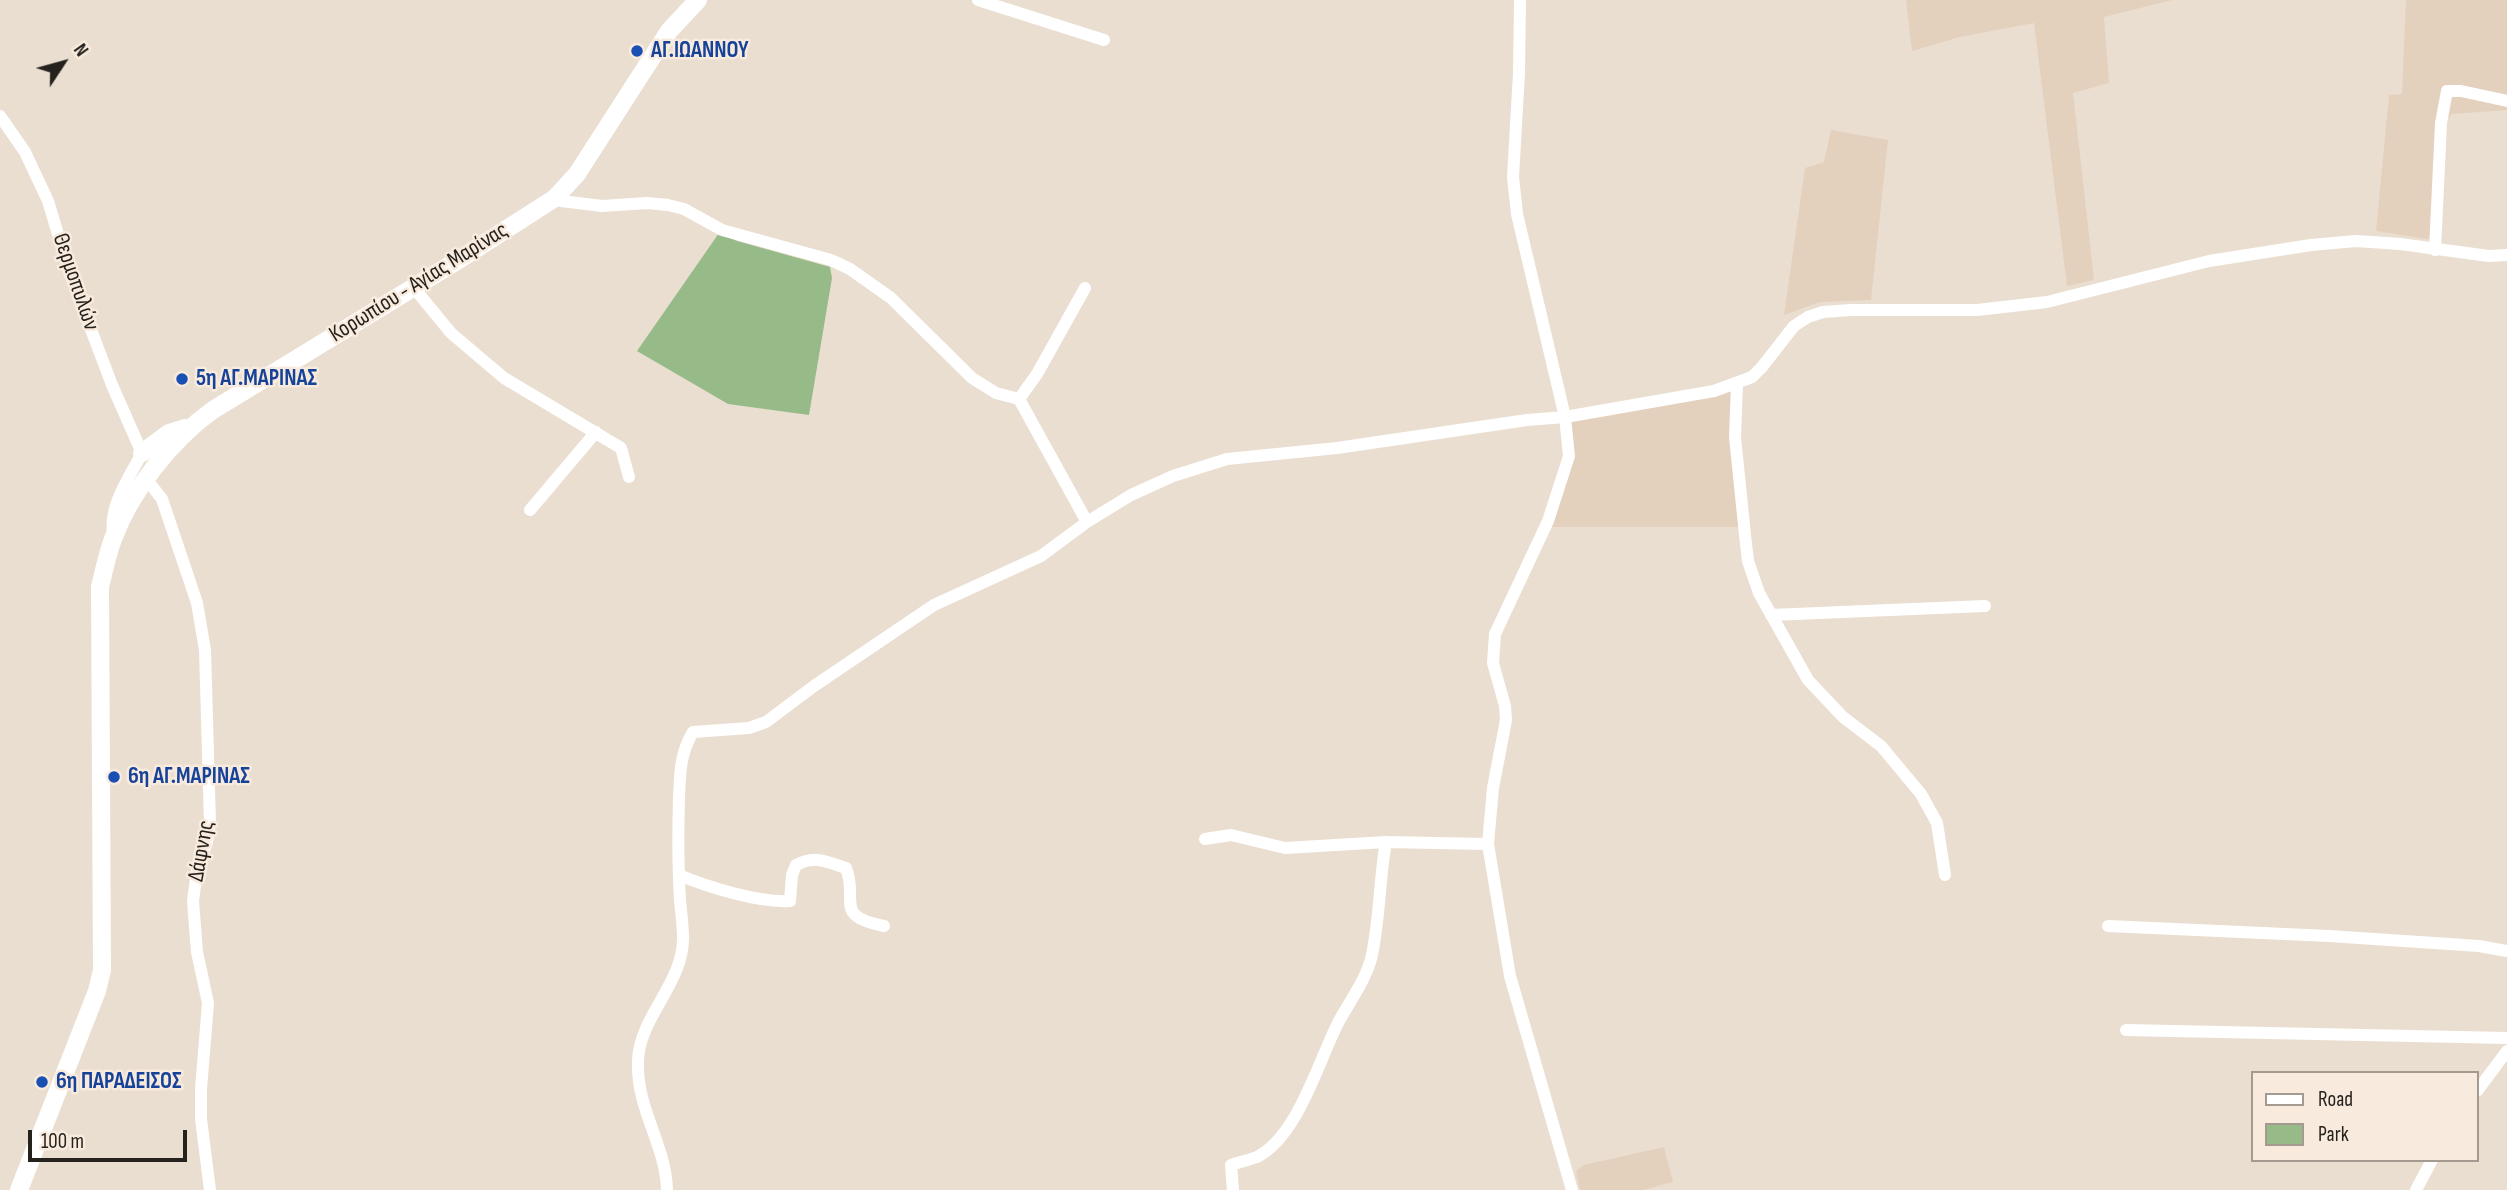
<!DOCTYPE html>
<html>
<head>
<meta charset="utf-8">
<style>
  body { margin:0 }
  #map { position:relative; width:2507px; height:1190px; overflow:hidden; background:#eaded0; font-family:"Sofia Sans Condensed",sans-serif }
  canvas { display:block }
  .legend { position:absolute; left:2251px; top:1071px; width:228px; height:91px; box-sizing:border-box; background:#f8ebdd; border:2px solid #a49a90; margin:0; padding:9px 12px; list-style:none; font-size:21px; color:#25211c }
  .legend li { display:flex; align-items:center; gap:14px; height:35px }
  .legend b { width:35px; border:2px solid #a49a90 }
  .north { position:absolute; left:28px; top:28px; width:70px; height:70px; -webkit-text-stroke:5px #f8ebdd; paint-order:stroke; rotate:54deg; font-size:19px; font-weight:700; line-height:28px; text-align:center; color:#25211c }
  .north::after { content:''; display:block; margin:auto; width:24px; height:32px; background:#25211c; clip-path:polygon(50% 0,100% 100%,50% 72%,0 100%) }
  .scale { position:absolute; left:28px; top:1130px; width:159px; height:32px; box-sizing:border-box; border:4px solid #25211c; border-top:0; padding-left:9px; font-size:21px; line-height:24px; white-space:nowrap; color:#25211c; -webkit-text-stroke:5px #f8ebdd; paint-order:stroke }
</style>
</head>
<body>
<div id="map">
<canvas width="2507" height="1190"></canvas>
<ul class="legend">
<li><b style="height:9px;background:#fff"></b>Road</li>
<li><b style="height:19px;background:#96bb88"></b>Park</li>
</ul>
<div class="north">N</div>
<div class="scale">100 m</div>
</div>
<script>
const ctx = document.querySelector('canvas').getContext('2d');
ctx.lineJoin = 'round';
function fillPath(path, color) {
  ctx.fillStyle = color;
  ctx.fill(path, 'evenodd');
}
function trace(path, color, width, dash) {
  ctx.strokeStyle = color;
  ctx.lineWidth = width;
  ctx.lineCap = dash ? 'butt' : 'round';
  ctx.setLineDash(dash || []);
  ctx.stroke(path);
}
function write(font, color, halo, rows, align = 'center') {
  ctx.font = font + ' "Sofia Sans Condensed",sans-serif';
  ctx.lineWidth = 5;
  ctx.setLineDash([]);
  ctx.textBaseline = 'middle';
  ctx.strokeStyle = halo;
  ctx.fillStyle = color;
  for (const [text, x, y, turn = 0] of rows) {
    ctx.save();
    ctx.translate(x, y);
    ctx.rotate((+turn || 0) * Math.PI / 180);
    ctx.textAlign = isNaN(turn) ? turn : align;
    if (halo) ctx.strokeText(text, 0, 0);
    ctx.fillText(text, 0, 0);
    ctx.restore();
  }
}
fillPath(new Path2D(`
  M1906,0h266l-68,17 5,66 -36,10 21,187 -27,6 -33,-263 -74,14 -48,14z
  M2406,0h101v110l-55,4 -6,7 -6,120 -64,-10 13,-136 13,-1z
  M1831,130l57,10 -17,160 -51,2 -36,13 21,-147 19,-6z
  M1731,388l9,139h-191l21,-105 43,-7z
  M1664,1147l9,35 -30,8h-63l-4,-19 8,-6z`), '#e3d1be');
fillPath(new Path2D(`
  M719,233l18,8 93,26 2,11 -23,137 -81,-11 -91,-53z`), '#96bb88');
trace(new Path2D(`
  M978,0l126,40
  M1520,0l-1,73 -6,104 4,37 48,203 4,39 -21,65 -53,113 -2,29 12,43 1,14 -13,68 -5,56 22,132 62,214
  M0,116l25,36 23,49 22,73 42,111 30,68c-13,25 -33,52 -29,81
  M555,198l6,3 41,5 45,-3 21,2 16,4 38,21 109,30 19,9 41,29 81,80 24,15 23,6 68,123
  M2435,250l6,-127 6,-32h14l46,10
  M414,288l37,45 53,45 117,70 8,29
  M1737,384l-2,53 10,98 3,26 11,32 49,87 35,37 38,29 40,48 16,29 8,52
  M1019,399l18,-25 48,-86
  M147,480l15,19 35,104 8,47 5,173 -3,19 -10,29 -4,30 4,51 11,51 -7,86v30l9,71
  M530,510l66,-78
  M1771,615l214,-9
  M1205,839l26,-4 54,13 101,-6 102,2
  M679,875c29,12 80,28 111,26l2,-26 4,-10c18,-10 31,-3 50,3 13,32 -14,48 38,58
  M2108,926l221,10 150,10 28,5
  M2126,1030l381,8
  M2477,1091l30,-40
  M667,1190c-1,-45 -31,-81 -29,-129 1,-44 46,-78 45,-124 0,-12 -2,-25 -3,-37 -2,-34 -2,-68 -1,-102 1,-24 1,-45 14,-66l56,-4 17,-6 48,-36 120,-81 107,-49 46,-34 44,-27 42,-19 54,-17 110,-11 190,-28 38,-3 149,-26 38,-14 10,-10 32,-41 14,-9 15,-5 28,-2h126l70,-8 162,-41 102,-16 45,-4 44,3 89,12 18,-1
  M1233,1190l-2,-25c8,-3 18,-5 26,-8 41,-20 62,-98 82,-136 11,-20 26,-40 32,-62 9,-38 8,-79 15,-117
  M2416,1190l16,-30`), '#fff', 12);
trace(new Path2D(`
  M142,453l27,-20 16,-5
  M19,1190l78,-199 5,-21 -2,-383c4,-16 7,-32 13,-48 18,-48 58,-99 100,-129l247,-151 95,-61 22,-24 92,-143 29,-31`), '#fff', 18);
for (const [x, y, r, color] of [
  [637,51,7,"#1a4fb4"],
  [182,379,7,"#1a4fb4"],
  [114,777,7,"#1a4fb4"],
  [42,1082,7,"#1a4fb4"]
]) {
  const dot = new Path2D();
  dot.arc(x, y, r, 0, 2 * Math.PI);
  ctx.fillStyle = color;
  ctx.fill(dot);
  trace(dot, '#f8ebdd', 2.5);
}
write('bold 23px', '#164399', '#f8ebdd', [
  ["ΑΓ.ΙΩΑΝΝΟΥ",651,51],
  ["5η ΑΓ.ΜΑΡΙΝΑΣ",196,379],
  ["6η ΑΓ.ΜΑΡΙΝΑΣ",128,777],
  ["6η ΠΑΡΑΔΕΙΣΟΣ",56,1082]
], 'left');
write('23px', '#25211c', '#f8ebdd', [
  ["Θερμοπυλών",75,282,71],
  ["Κορωπίου - Αγίας Μαρίνας",419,283,-32],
  ["Δάφνης",202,851,-80]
]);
</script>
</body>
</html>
